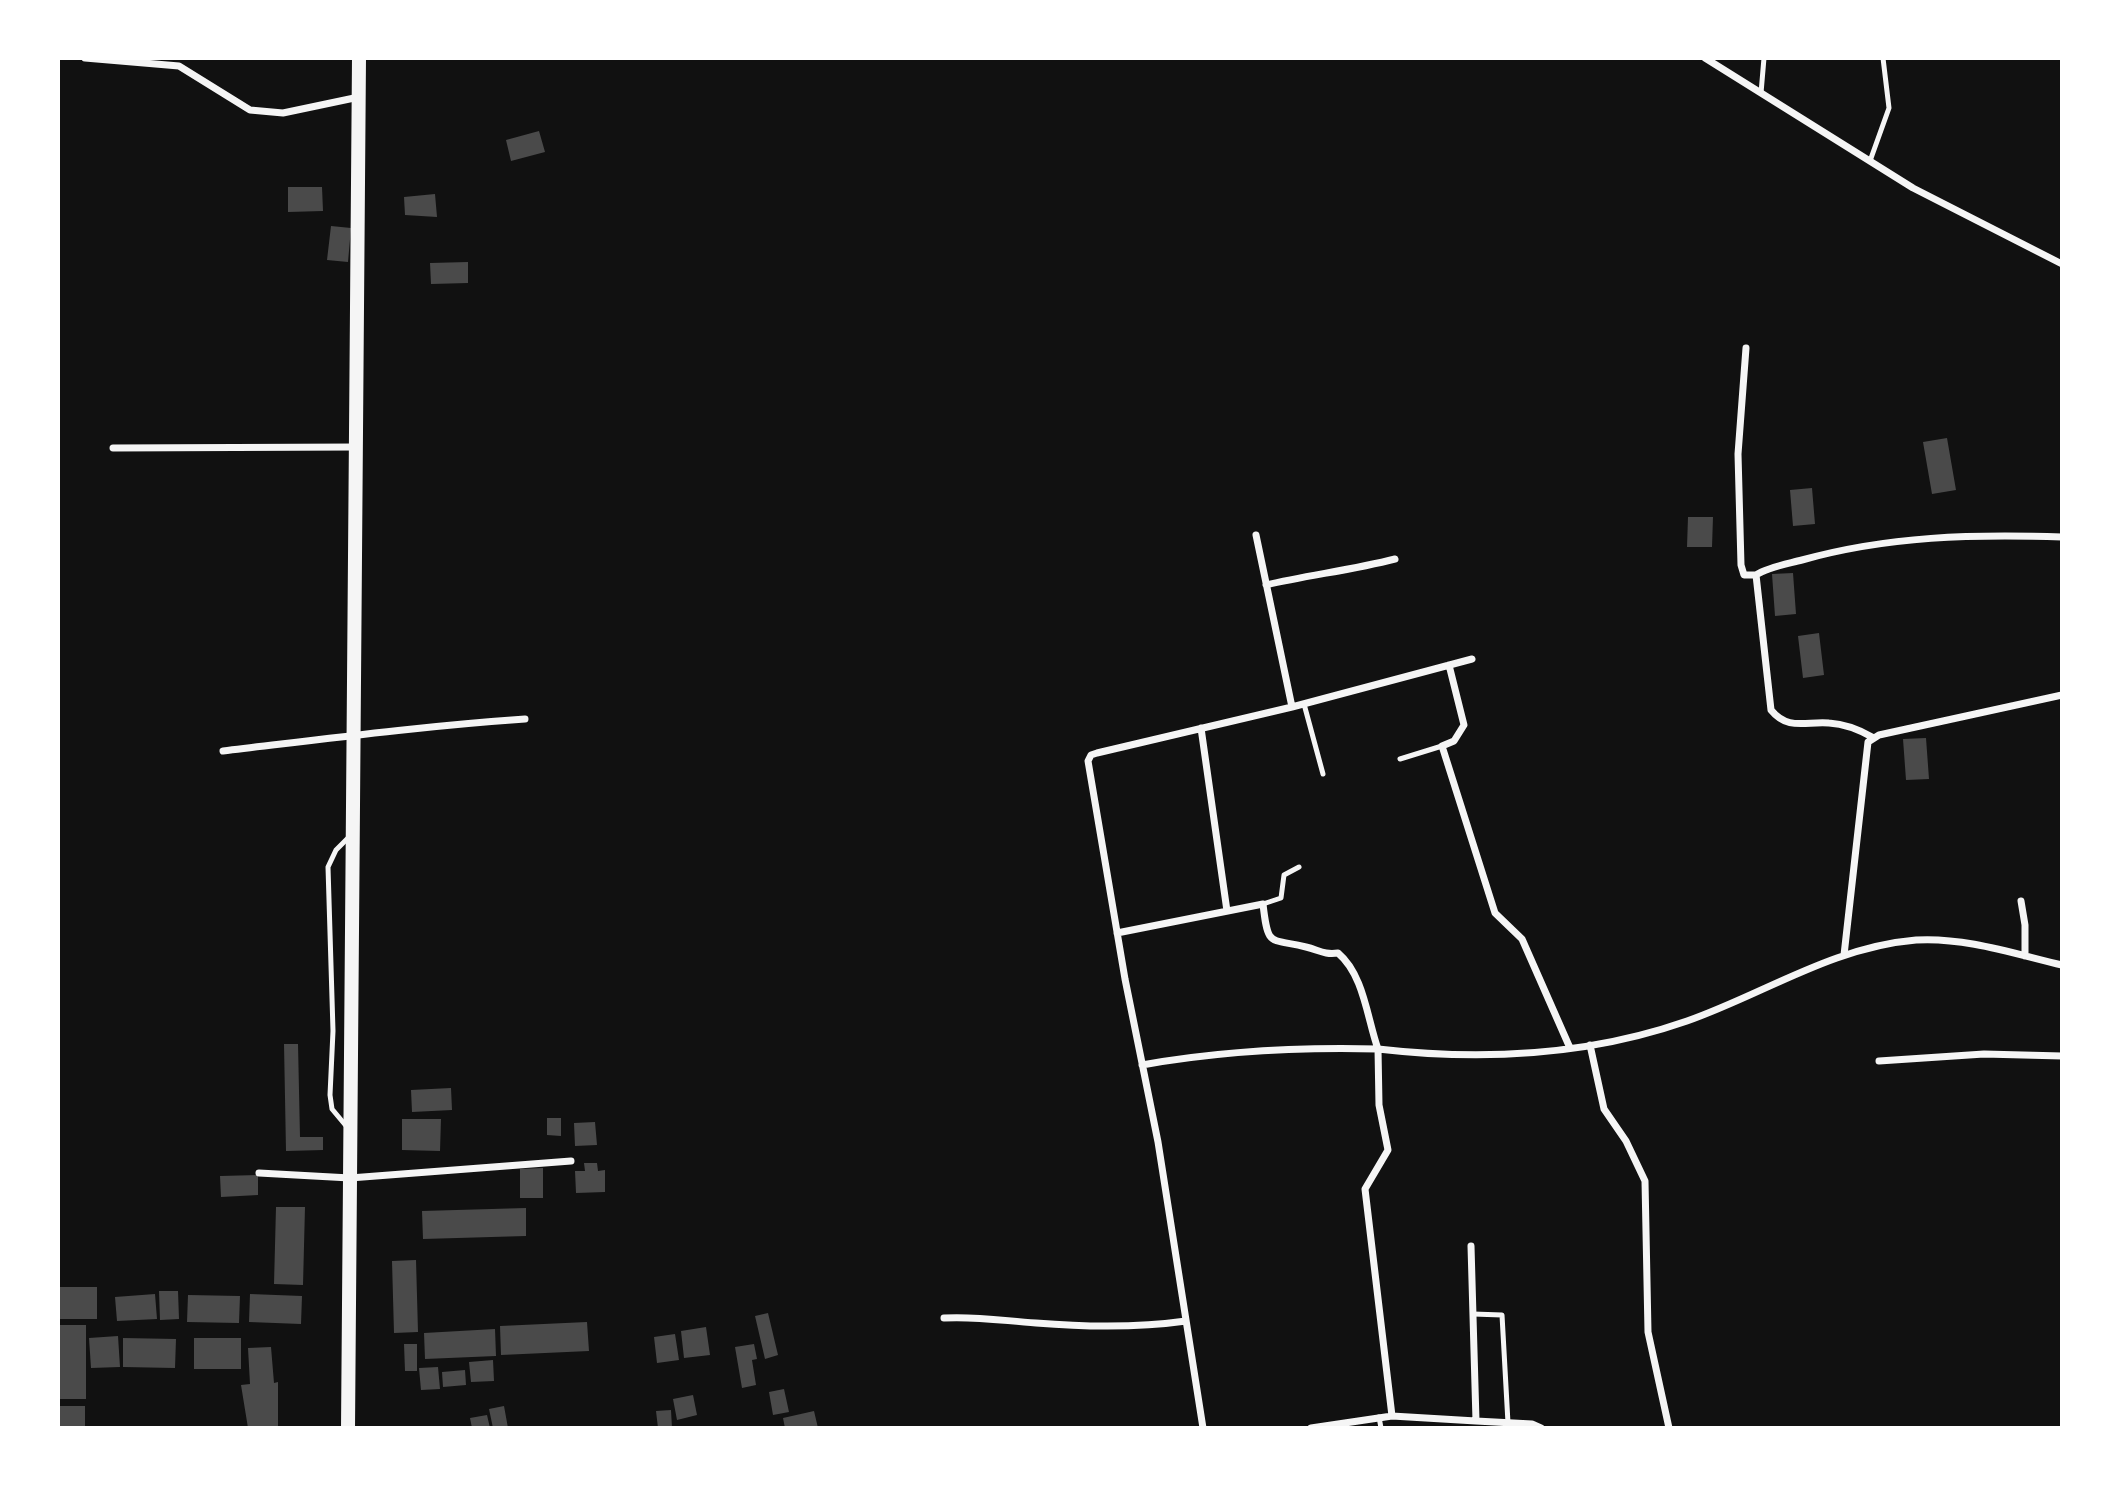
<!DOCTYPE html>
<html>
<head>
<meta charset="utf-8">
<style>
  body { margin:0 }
  #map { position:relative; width:2120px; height:1486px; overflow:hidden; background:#111; font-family:"Titillium Web",sans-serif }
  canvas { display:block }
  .frame { position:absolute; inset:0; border:60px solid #fff; pointer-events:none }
</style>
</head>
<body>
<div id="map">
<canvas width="2120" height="1486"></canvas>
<div class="frame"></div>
</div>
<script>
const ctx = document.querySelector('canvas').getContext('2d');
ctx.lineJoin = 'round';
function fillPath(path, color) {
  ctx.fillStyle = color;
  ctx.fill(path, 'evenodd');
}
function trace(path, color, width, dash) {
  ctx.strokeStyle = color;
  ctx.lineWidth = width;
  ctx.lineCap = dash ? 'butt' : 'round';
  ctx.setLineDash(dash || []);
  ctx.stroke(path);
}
fillPath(new Path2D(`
  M539,131l6,21 -34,9 -5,-21z
  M288,187h34l1,24 -35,1z
  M435,194l2,23 -32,-2 -1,-18z
  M331,226l20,2 -3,34 -21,-2z
  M468,262v21l-37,1 -1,-21z
  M1947,438l9,52 -24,4 -9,-52z
  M1812,488l3,36 -22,2 -3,-36z
  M1688,517h25l-1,30h-25z
  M1793,573l3,41 -21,2 -3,-42z
  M1819,633l5,42 -21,3 -5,-42z
  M1926,738l3,41 -23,1 -3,-41z
  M284,1044h14l2,93h23v13l-37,1z
  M451,1088l1,22 -40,2 -1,-22z
  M547,1118h14v18l-14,-1z
  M402,1119h39l-1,32 -38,-1z
  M595,1122l2,23 -22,1 -1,-23z
  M584,1163h13l1,8 7,-1v22l-29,1 -1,-22h10z
  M543,1168v30h-23v-29z
  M258,1175v20l-37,2 -1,-21z
  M276,1207h29l-2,78 -29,-1z
  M526,1208v28l-103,3 -1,-28z
  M416,1260l2,72 -24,1 -2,-72z
  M58,1287h39v32h-39z
  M159,1291h19l1,28 -19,1z
  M155,1294l2,25 -40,2 -2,-24z
  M250,1294l52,2 -1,28 -52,-2z
  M188,1295l52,1 -1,27 -52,-1z
  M768,1313l10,42 -13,4 -10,-43z
  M587,1322l2,29 -88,4 -1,-29z
  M59,1325h27v74h-26z
  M706,1327l4,28 -26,3 -3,-27z
  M495,1329l1,27 -71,3 -1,-26z
  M675,1334l4,26 -22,3 -3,-26z
  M118,1336l2,31 -29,1 -2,-30z
  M123,1338l53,1 -1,29 -52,-1z
  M194,1338h47v31h-47z
  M404,1344h13v27h-12z
  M754,1344l3,15 -5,1 4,25 -14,3 -7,-41z
  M271,1347l3,36 4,-1v46h-30l-7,-43 9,-1 -2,-36z
  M493,1360l1,21 -23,1 -2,-20z
  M438,1367l2,22 -19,1 -2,-22z
  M465,1370l1,15 -23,2 -1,-15z
  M784,1389l5,23 -16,3 -4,-23z
  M693,1395l4,20 -20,5 -4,-21z
  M59,1406h26v22h-26z
  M504,1406l4,22h-15l-4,-19z
  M671,1410l1,18h-14l-2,-17z
  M814,1411l4,17h-33l-2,-10z
  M487,1415l3,13h-18l-2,-10z`), '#4a4a4a');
trace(new Path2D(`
  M1761,93l3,-35
  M1870,161l19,-53 -6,-50
  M1304,704l19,70
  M1400,759l42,-13
  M1263,904l18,-6 3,-23 15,-8
  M347,1127l-15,-18 -2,-14 3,-64 -5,-164 8,-17 15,-15
  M1473,1314l29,1 6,108
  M1379,1417l2,11`), '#f5f5f5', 5);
trace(new Path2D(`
  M85,58l94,8 71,44 33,3 76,-16
  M1705,58l208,130 149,76
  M1746,348l-8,106 3,111 3,10h12
  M113,448l244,-1
  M1256,535l36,172
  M1266,585c43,-10 86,-15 129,-26
  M1449,665l15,60 -10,16 -12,5 53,167 27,26 48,109
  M1201,728l26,183
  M1872,737c-14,-8 -27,-13 -43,-14 -23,-2 -41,8 -58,-13l-15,-135c12,-8 31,-11 46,-15 86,-24 171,-26 260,-23
  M223,751c101,-12 200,-25 302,-32
  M2021,901l4,24v31
  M1117,933l146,-29c5,44 6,34 43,43 13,3 18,8 32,6 26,22 29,65 40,96 104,12 209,7 309,-28 77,-27 145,-74 229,-81 49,-3 99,14 146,25
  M1844,955l24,-213 11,-7 183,-40
  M1590,1045l14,64 22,32 19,40 3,151 21,96
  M1879,1061l105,-7 78,2
  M1142,1065c78,-14 157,-18 236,-16l1,56 9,45 -23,39 27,227
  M259,1173l91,5 221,-17
  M944,1318c32,-2 61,3 92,5 49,4 101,5 150,-2
  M1476,1421l56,3 9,4
  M1203,1428l-45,-286 -33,-163 -37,-218 3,-6 6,-2 195,-46 180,-48
  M1311,1428l81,-12 84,5 -5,-175`), '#f5f5f5', 7);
trace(new Path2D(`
  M348,1428l11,-1370`), '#f5f5f5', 14);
</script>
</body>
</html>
